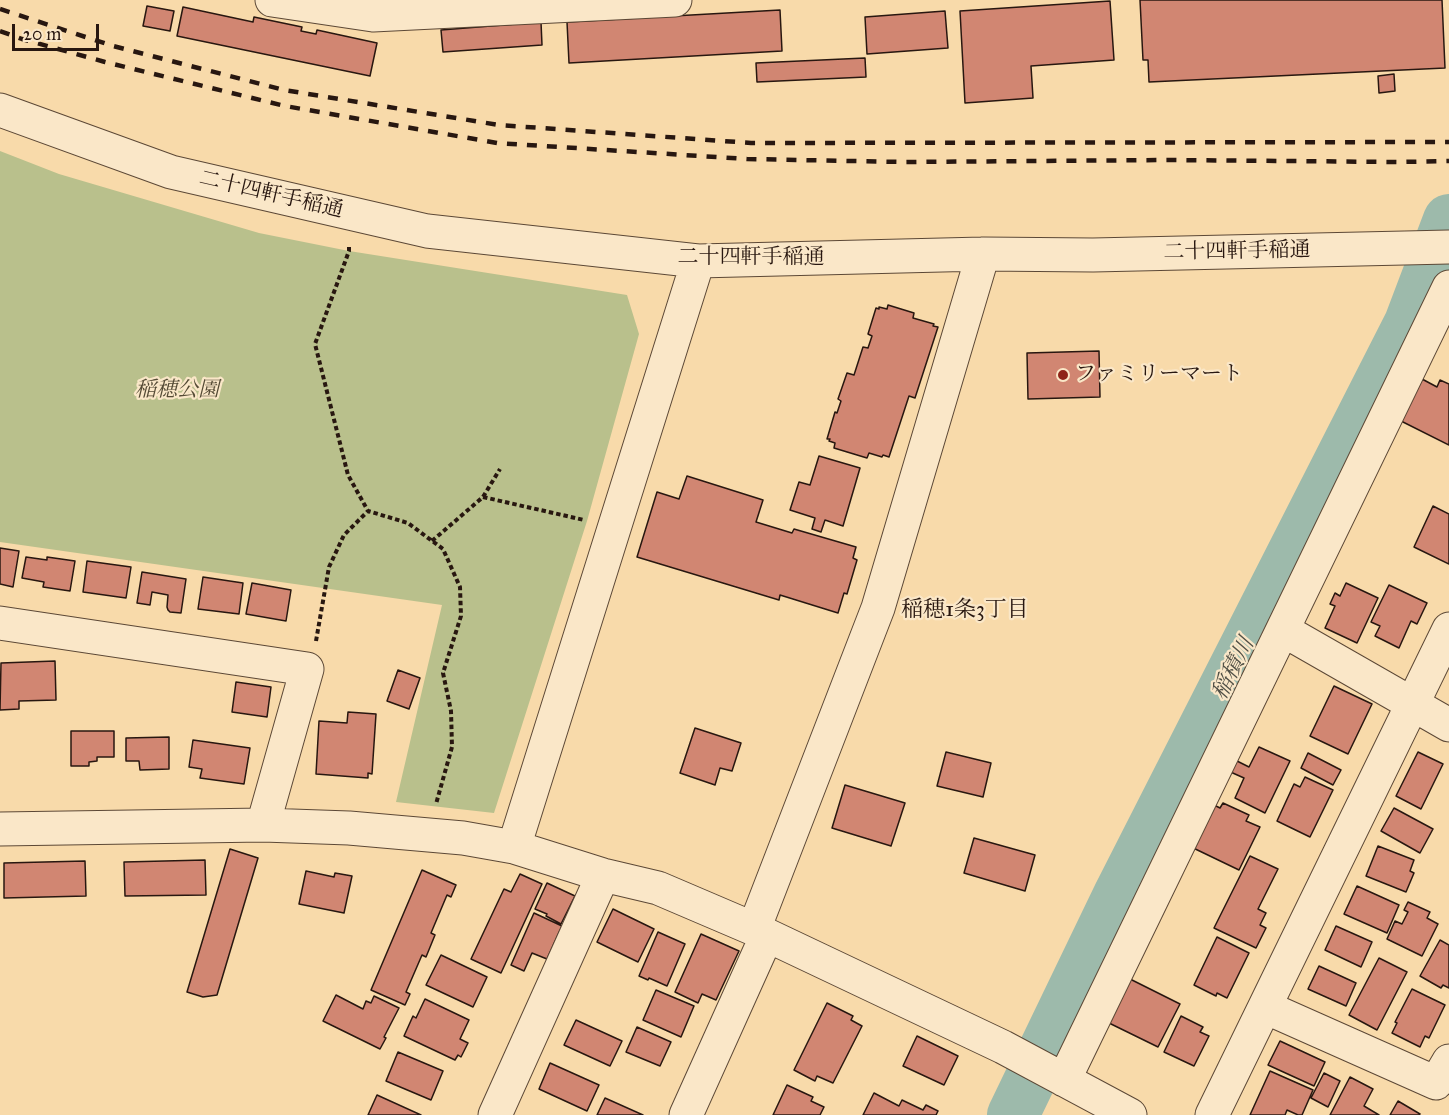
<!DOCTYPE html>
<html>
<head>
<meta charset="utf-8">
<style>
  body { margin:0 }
  #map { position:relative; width:1449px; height:1115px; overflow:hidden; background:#f8daaa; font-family:"IM FELL Great Primer",serif }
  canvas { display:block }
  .scale { position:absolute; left:12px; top:24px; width:87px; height:27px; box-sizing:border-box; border:3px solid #281710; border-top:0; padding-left:8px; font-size:18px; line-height:21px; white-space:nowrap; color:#281710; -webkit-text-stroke:4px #fae7c8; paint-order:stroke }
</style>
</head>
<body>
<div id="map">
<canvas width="1449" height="1115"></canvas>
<div class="scale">20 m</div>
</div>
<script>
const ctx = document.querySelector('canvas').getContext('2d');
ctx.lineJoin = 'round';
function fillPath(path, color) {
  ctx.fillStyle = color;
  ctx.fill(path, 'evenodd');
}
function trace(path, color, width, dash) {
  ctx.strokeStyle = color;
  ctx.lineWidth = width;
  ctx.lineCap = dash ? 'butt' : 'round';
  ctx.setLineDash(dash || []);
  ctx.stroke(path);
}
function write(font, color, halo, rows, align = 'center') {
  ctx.font = font + ' "IM FELL Great Primer","Noto Serif JP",serif';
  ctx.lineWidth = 4.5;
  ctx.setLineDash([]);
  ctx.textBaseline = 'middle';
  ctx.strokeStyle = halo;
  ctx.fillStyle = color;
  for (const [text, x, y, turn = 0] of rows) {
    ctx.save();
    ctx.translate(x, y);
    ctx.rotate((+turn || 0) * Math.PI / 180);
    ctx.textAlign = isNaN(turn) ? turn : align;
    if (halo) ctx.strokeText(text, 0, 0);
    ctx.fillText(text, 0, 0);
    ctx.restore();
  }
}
fillPath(new Path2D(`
  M0,151l59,23 200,59 90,18 278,44 12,39 -52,187 -93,292 -98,-11 46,-197 -442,-63z`), '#b9c08c');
trace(new Path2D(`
  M1013,1115l106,-220 291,-572 39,-103`), '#9dbaab', 52);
const building = new Path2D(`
  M1140,0h302l3,68 -296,14 -1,-22h-5z
  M1110,1l4,59 -83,6 2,32 -68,5 -5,-92z
  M147,6l27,5 -4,20 -27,-5z
  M183,7l70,15 1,-5 48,10 -1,4 15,3 1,-4 60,13 -7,33 -193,-40z
  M780,10l2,41 -213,12 -2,-41z
  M945,11l3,37 -81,6 -2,-37z
  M541,22l1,23 -99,7 -2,-22z
  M865,58l1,19 -109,5 -1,-19z
  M1394,74l1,17 -16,2 -1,-17z
  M888,305l26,8 -1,5 21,6 -1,2 5,1 -23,71 -6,-2 -20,61 -6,-2 -1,2 -13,-4 -2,5 -33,-10 1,-5 -6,-2 1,-2h-3l8,-27 2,1 4,-12 -3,-2 9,-26 7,2 9,-28 5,1 4,-12 -4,-2 8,-26 3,1v-2l8,2z
  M1099,351l1,46 -72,2 -1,-46z
  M1422,379l15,8 3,-7 9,4v61l-48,-24z
  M819,456l41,12 -17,58 -18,-6 -4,12 -9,-3 3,-11 -25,-8 9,-28 11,3z
  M687,476l76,24 -7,22 36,11 2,-4 62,18 -3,11 4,2 -10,34 -3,-1 -6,20 -58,-18 -1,5 -142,-43 20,-65 22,7z
  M1433,506l16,8v50l-35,-17z
  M0,548l19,3 -6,36 -13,-3z
  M26,557l21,3v-3l28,4 -5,30 -27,-4 1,-5 -22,-4z
  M87,561l44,6 -5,31 -43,-6z
  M142,572l44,7 -5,34 -11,-1 -2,-2 -1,-3 1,-12 -16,-3 -2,13 -13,-2z
  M203,577l40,6 -4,31 -41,-5z
  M252,583l39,7 -5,31 -40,-7z
  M1346,583l32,15 -21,45 -32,-15 10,-22 -5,-2 5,-11 5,3z
  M1389,585l38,18 -10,21 -6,-3 -12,27 -24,-12 5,-10 -9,-4z
  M55,661l1,39 -37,1v8l-19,1 1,-47z
  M398,670l22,8 -11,31 -22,-8z
  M236,682l35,5 -4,30 -35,-5z
  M1334,686l38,18 -24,50 -38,-18z
  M348,712l28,2 -4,60 -4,-1v5l-52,-4 3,-53 28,2z
  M695,728l46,15 -9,28 -12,-3 -5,17 -35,-12z
  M71,731h43v26h-17v4l-8,1v4h-18z
  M169,737v32l-29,1 -1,-9h-13v-23z
  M193,740l57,8 -6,36 -44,-6 2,-9 -13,-2z
  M1259,747l31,14 -25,52 -30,-15 9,-20 -18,-8 5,-12 18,9z
  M946,752l45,11 -8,34 -46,-11z
  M1418,752l25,12 -22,45 -25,-13z
  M1308,753l33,17 -8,15 -32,-17z
  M1305,777l28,13 -23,47 -33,-16 17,-37 6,3z
  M845,785l60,18 -14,43 -59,-18z
  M1208,802l12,6 3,-5 26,12 -3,6 14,6 -21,43 -52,-25z
  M1394,808l39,21 -13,24 -39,-22z
  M974,838l61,17 -10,36 -61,-18z
  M1378,846l36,14 -4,11 4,2 -8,19 -40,-16z
  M230,849l28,9 -41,137 -14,2 -16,-5z
  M1250,856l28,13 -20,40 8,4 -6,12 6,3 -10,20 -42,-20z
  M205,860l1,35 -81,1 -1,-34z
  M85,861l1,35 -82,2v-35z
  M422,870l34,15 -5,12 -4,-2 -16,38 4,2 -9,22 -4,-2 -16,37 4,2 -5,11 -34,-15z
  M306,871l28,6 1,-4 17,3 -8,37 -45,-9z
  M520,874l22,10 -41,89 -30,-14 33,-70 7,3z
  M547,883l28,13 -14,28 -15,-8 1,-2 -12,-5z
  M1357,886l42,19 -12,28 -43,-19z
  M1408,902l22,10 -3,6 11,6 -16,32 -35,-17 8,-18 7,3 6,-12 -4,-2z
  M613,909l41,20 -16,33 -41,-20z
  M534,913l28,13 -15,33 -15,-6 -8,18 -13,-6z
  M1336,926l36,16 -11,25 -36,-17z
  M658,932l27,12 -18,42 -18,-8 -1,2 -9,-4z
  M701,934l38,17 -23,49 -14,-6 -4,9 -23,-11z
  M1217,937l32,16 -22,45 -10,-5 -1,3 -22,-11z
  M1440,940l9,5v43l-6,-3 -2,3 -21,-12z
  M441,955l46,22 -14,30 -47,-22z
  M1379,958l28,14 -30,58 -28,-15z
  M1319,966l37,17 -10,23 -38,-17z
  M1130,979l50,25 -22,43 -49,-24z
  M1412,989l33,16 -16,33 -4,-2 -5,11 -28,-14 5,-10 -2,-1z
  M656,990l38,16 -13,31 -38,-17z
  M336,995l27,14 3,-8 5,2 3,-7 25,12 -15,29 2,1 -6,11 -57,-28z
  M425,999l44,21 -9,19 8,4 -7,14 -3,-2 -3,5 -51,-24 9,-20 3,2z
  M827,1003l26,13 -2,4 11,6 -29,57 -16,-7 -2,5 -21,-11z
  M1181,1016l22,11 -3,5 9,4 -15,30 -30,-14z
  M576,1020l46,21 -12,25 -46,-21z
  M637,1027l34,15 -11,24 -34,-14z
  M917,1036l41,20 -14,29 -41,-19z
  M1280,1041l45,21 -11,24 -46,-21z
  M398,1052l45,19 -12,29 -45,-19z
  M550,1063l49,22 -12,26 -48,-22z
  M1270,1071l43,19 -11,25h-4l-11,-5 -2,5h-35z
  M1324,1073l16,8 -12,26 -17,-9z
  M1350,1077l23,12 -9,17 15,9h-49z
  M787,1085l26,12 -2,4 13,6 -4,8h-47z
  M874,1093l25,13 3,-6 21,10 3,-5 12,6 -2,4h-73z
  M377,1095l44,20h-53z
  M605,1098l38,17h-46z
  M1398,1101l22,13 -1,1h-29z`);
fillPath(building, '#d18672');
trace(building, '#281710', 1.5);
const minor = new Path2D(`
  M272,0l101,15 302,-15
  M0,110l171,62 256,59 271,30 285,-7 110,1 356,-8
  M0,623l307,46 -44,156
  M1283,630l166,95
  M0,829l263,-4 86,3 114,10 51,9 89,28 55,13 96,41 249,118 127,68
  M514,847l184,-586
  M754,929l124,-321 105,-354
  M1265,1007l171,76 13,-22
  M1064,1080l385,-793
  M495,1115l108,-240
  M686,1115l81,-180
  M1212,1115l237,-486`);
trace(minor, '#5c4836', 35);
trace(new Path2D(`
  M349,247v4l-34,93 33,131 20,36 40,12 35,26 17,38 1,29 -18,57 8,38 1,36 -16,57
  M483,497l101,23
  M432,541l51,-44 17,-28
  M316,641l13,-74 15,-32 24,-24`), '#281710', 4, [4.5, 3]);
trace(minor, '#fae7c8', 33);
trace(new Path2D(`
  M0,9l113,37 171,44 215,35 252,18 698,-1
  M0,31l22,8 83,23 180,44 212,37 250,16 158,3 262,-2 233,2 49,-1`), '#281710', 4.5, [10, 10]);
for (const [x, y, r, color] of [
  [1063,375,6,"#8f2418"]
]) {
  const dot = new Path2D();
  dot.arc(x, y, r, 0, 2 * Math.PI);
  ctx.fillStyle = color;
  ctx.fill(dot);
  trace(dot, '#fae7c8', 2);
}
write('21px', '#281710', '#fae7c8', [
  ["二十四軒手稲通",271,195,13],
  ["二十四軒手稲通",1237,252,-1],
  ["二十四軒手稲通",751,258]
]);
write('21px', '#281710', '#fae7c8', [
  ["ファミリーマート",1075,375]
], 'left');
write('italic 21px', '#544a35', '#fae7c8', [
  ["稲穂公園",177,391]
]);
write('22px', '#281710', '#fae7c8', [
  ["稲穂1条3丁目",965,611]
]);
write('italic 22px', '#515046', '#fae7c8', [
  ["稲積川",1234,669,-63]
]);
</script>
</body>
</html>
